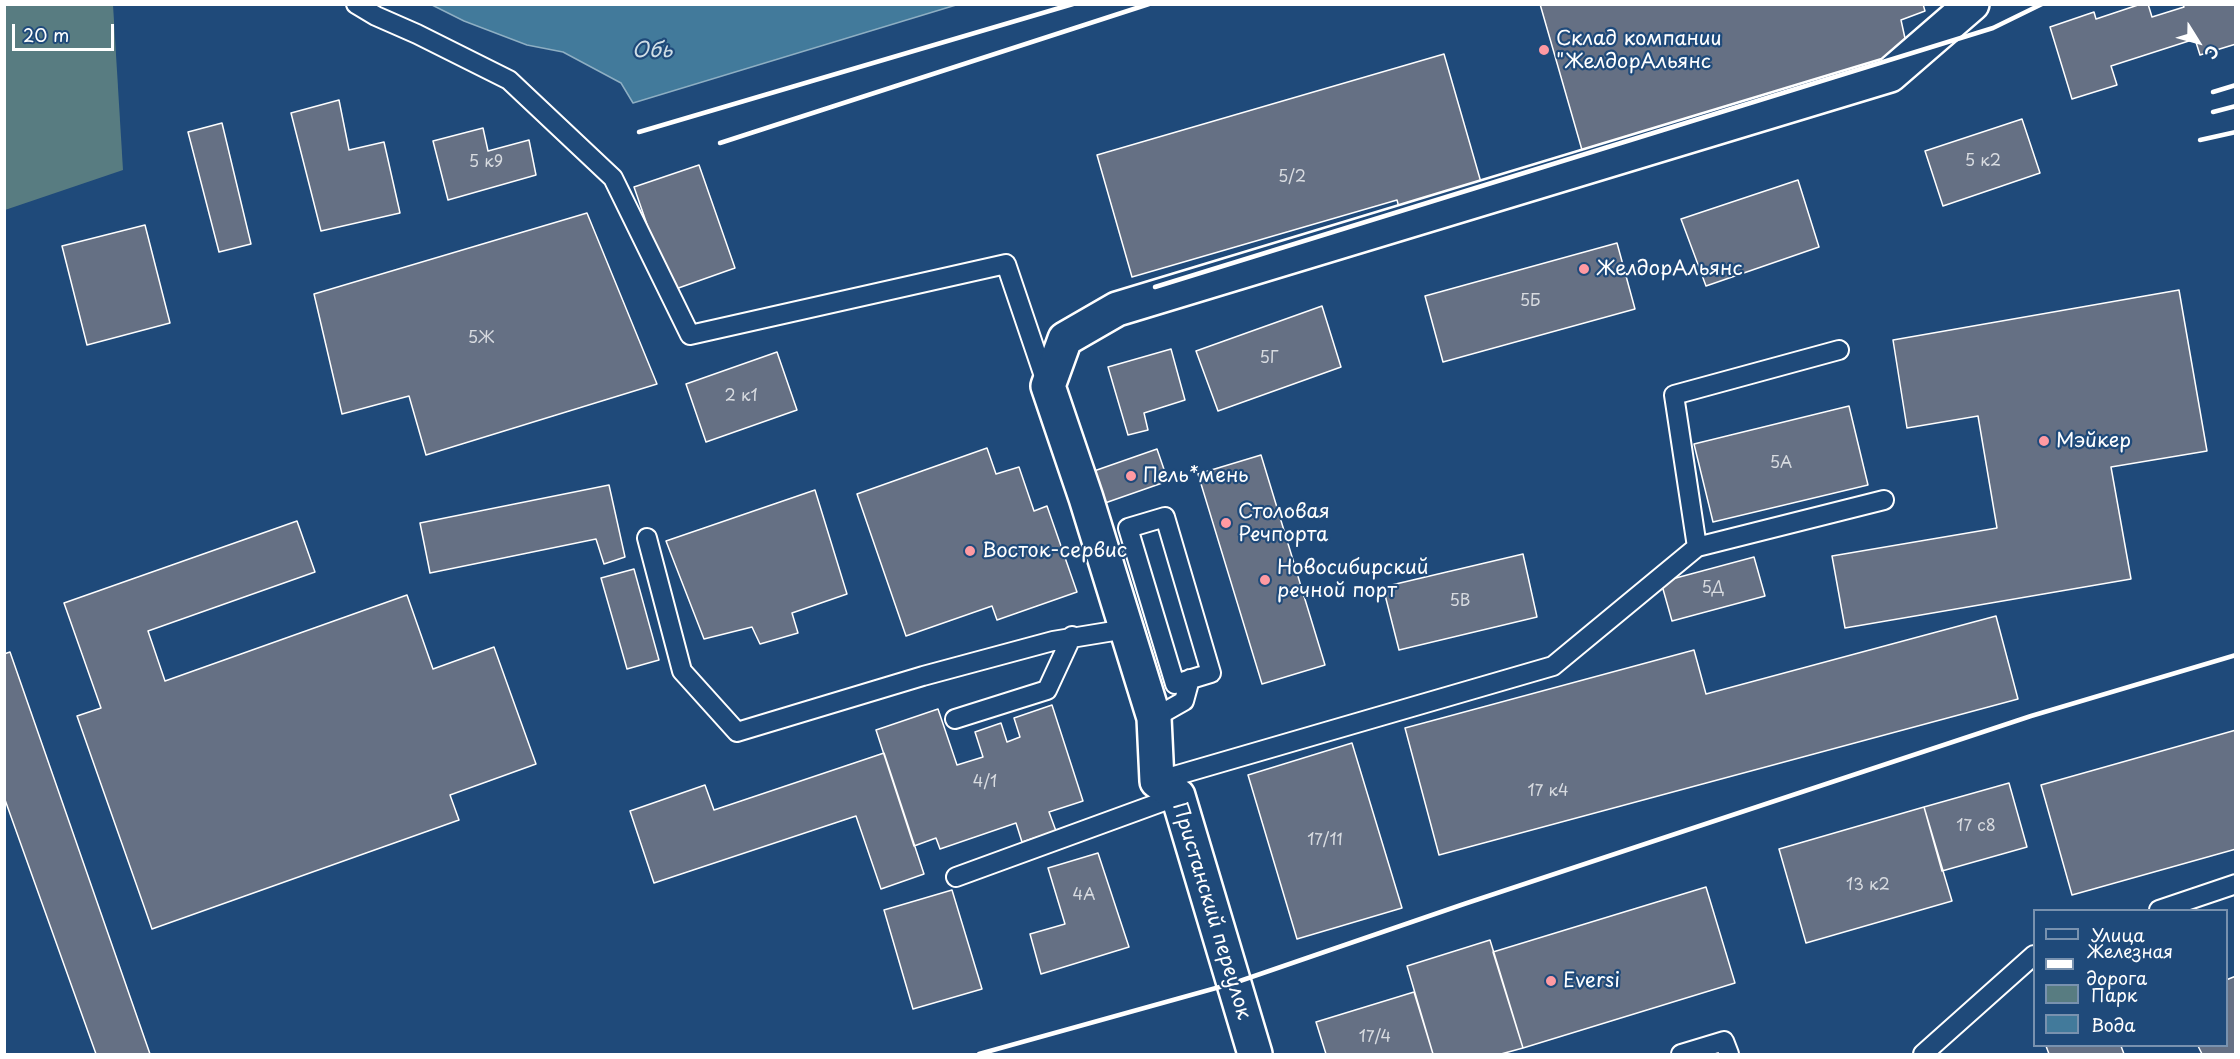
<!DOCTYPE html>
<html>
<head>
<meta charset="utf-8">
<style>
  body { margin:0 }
  #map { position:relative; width:2240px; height:1059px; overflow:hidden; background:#1f4a7a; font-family:"Playpen Sans",sans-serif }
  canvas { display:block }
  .frame { position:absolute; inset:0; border:6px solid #fff; pointer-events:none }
  .legend { position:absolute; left:2033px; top:909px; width:195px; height:138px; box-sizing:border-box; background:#1f4a7a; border:2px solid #7992af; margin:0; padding:8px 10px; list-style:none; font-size:18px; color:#fff }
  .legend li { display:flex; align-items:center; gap:12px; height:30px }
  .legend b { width:30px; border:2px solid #7992af }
  .north { position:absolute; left:2168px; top:12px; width:60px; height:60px; -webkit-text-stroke:4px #1f4a7a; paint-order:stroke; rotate:127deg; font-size:16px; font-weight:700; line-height:24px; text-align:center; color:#fff }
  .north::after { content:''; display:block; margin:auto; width:21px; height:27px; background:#fff; clip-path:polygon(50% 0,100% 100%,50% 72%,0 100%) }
  .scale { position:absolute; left:12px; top:24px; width:102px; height:27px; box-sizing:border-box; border:3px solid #fff; border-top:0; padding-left:8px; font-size:18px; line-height:21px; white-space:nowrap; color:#fff; -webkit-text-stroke:4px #1f4a7a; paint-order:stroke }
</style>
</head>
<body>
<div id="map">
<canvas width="2240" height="1059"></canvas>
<div class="frame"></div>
<ul class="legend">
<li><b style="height:8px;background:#1f4a7a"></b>Улица</li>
<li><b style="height:8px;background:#fff"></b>Железная дорога</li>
<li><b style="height:16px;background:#587c81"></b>Парк</li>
<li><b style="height:16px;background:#427a9b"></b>Вода</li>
</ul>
<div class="north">С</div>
<div class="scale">20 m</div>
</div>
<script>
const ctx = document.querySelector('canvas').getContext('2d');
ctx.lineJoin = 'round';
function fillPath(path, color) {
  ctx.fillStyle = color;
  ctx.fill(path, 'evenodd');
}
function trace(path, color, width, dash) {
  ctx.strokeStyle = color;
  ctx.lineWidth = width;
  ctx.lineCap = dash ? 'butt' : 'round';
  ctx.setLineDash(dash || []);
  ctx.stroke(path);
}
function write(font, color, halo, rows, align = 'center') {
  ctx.font = font + ' "Playpen Sans",sans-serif';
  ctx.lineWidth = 4.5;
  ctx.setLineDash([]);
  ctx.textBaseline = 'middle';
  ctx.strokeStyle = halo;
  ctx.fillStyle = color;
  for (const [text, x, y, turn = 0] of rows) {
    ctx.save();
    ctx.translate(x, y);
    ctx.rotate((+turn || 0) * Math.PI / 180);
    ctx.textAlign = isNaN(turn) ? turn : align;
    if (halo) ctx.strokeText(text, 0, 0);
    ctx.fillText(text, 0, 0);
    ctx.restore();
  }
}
fillPath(new Path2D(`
  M4,5h109l10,165 -118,40z`), '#587c81');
const water = new Path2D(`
  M432,5h524l-323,98 -12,-20 -58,-31 -36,-7 -63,-24z`);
fillPath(water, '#427a9b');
trace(water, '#8eafc3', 1.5);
const building = new Path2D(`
  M1540,4h383l2,7 -24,9 7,32 -326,98z
  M2141,4h7l4,13 32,-10 -1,-3h53v40l-36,11 -5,-16 -84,27 6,19 -45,14 -22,-72 44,-15 2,7z
  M1444,54l45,156 -83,24 -9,-34 -265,77 -35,-122z
  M339,100l10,50 35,-8 16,71 -79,18 -30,-118z
  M2022,119l18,54 -97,33 -18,-55z
  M222,123l29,121 -32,8 -31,-120z
  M483,128l5,23 41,-11 7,35 -88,25 -15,-59z
  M699,165l36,103 -65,23 -36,-104z
  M1798,180l21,67 -113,39 -25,-67z
  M587,213l70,171 -231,71 -17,-59 -67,18 -28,-120z
  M145,225l25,98 -83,22 -25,-99z
  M1617,243l18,66 -192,53 -18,-66z
  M2179,290l28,161 -96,16 20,112 -286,49 -13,-72 165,-28 -19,-112 -71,12 -14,-88z
  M1322,306l19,61 -123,44 -22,-60z
  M1171,349l14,51 -41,13 4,17 -20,5 -20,-68z
  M777,352l20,58 -91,32 -20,-58z
  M1849,406l19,79 -155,37 -19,-78z
  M987,448l9,26 23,-7 15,44 13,-5 30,86 -80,28 -5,-14 -86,30 -49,-142z
  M1157,449l11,32 -63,22 -11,-32z
  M1261,455l64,210 -63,19 -64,-210z
  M609,485l16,72 -21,7 -8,-25 -166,34 -10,-50z
  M815,490l32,104 -55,19 6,20 -38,11 -8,-17 -48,12 -38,-98z
  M297,521l18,51 -167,59 17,50 242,-86 26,74 61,-22 42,117 -86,31 9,25 -307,109 -75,-213 24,-8 -37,-105z
  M1523,554l14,63 -138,33 -16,-63z
  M1754,557l11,39 -93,25 -11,-39z
  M634,569l25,91 -32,9 -26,-91z
  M1996,616l22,83 -579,156 -34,-127 289,-78 12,44z
  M10,652l140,402h-54l-92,-257v-143z
  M1052,705l31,96 -34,11 7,19 -34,11 -6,-19 -76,26 -4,-11 -22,8 -38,-116 62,-21 19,56 26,-8 -8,-25 26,-9 6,19 13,-5 -6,-19z
  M2236,730v119l-164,46 -31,-110z
  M1352,743l50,165 -105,31 -49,-164z
  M884,753l40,121 -43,15 -25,-73 -202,67 -24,-72 75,-26 9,25z
  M2009,783l18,64 -85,24 -18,-64z
  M1924,807l28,94 -146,42 -27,-94z
  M1098,853l31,94 -88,27 -11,-40 35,-10 -17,-56z
  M1706,887l29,96 -212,65 -30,-96z
  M952,890l30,99 -69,20 -29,-99z
  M1490,940l33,108 -22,6h-68l-26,-88z
  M2236,976v78h-34l-4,-8h28v-66z
  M1414,992l19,62h-107l-10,-32z
  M2046,1046h75l3,8h-75z`);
fillPath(building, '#657084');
trace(building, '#fff', 1.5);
const service = new Path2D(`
  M356,4l20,12 41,18 92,46 104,98 77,157 316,-71 41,121
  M1165,517l46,156 -36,11 -47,-156z
  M647,538l35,133 55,61 186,-56 130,-35 73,-12
  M1697,547l-23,-152 165,-45
  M1154,718l30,-17 6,-22
  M955,719l92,-29 25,-54
  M1157,781l396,-115 144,-119 187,-47
  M956,877l222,-81
  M2159,910l77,-26
  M1681,1054l43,-13 5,13
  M1923,1054l111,-99`);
const minor = new Path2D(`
  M1255,1054l-77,-258 -21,-15 -3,-63 -68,-220 -38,-112 17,-47 52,-30 773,-234 82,-71`);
trace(service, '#fff', 22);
trace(minor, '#fff', 38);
trace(service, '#1f4a7a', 18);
trace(minor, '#1f4a7a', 33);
trace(new Path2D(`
  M2213,92l23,-7
  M2213,112l23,-6
  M639,132l434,-128
  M2200,140l36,-8
  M720,143l429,-139
  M1155,287l838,-259 49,-24
  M979,1054l255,-71 230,-79 567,-188 205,-61`), '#fff', 4.5);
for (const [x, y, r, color] of [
  [1544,50,6,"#ff9aa2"],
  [1584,269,6,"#ff9aa2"],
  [2044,441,6,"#ff9aa2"],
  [1131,476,6,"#ff9aa2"],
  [1226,523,6,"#ff9aa2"],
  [970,551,6,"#ff9aa2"],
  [1265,580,6,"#ff9aa2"],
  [1551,981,6,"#ff9aa2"]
]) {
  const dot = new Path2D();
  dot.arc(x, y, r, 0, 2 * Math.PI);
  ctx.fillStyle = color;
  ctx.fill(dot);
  trace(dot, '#1f4a7a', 2);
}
write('16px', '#d8dbe0', null, [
  ["5 к2",1983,162],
  ["5 к9",486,163],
  ["5/2",1292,178],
  ["5Б",1530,302],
  ["5Ж",481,339],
  ["5Г",1269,359],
  ["2 к1",741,397],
  ["5А",1781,464],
  ["5Д",1713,589],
  ["5В",1460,602],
  ["4/1",985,783],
  ["17 к4",1548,792],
  ["17 с8",1976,827],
  ["17/11",1325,841],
  ["13 к2",1868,886],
  ["4А",1084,896],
  ["17/4",1375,1038]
]);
write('20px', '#fff', '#1f4a7a', [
  ["Склад компании",1556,39],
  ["\"ЖелдорАльянс",1556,62],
  ["ЖелдорАльянс",1596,269],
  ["Мэйкер",2056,441],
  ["Пель*мень",1143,476],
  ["Столовая",1238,512],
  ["Речпорта",1238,535],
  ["Восток-сервис",982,551],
  ["Новосибирский",1277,568],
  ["речной порт",1277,591],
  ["Eversi",1563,981]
], 'left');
write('20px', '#fff', '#1f4a7a', [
  ["Пристанский переулок",1211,911,73]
]);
write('italic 21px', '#d0dee6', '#1f4a7a', [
  ["Обь",652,51]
]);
</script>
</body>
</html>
